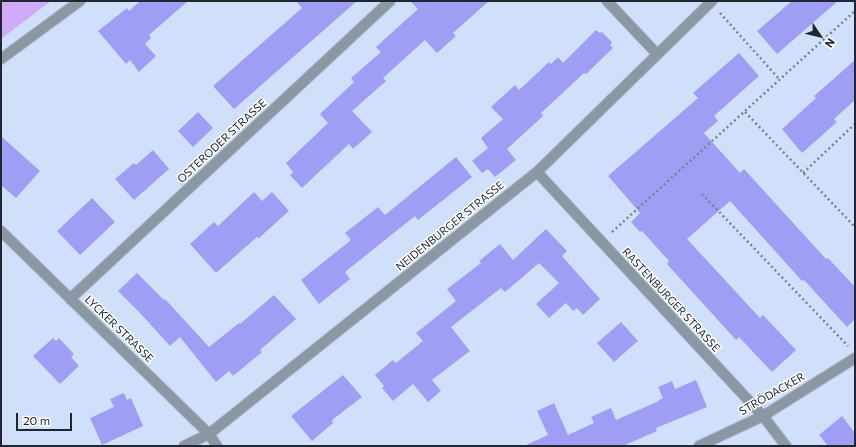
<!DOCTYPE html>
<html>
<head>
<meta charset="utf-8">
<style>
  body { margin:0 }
  #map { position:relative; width:856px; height:447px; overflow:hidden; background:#d1e0fa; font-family:Commissioner,sans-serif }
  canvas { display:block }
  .frame { position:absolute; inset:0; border:2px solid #202632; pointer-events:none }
  .north { position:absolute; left:800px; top:16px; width:40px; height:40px; -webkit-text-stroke:3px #fff; paint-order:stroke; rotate:125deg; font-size:11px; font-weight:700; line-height:16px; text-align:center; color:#202632 }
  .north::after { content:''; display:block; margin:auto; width:14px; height:18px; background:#202632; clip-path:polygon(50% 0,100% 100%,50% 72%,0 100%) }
  .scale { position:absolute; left:16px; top:413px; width:56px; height:18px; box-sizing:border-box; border:2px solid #202632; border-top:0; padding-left:5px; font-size:12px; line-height:14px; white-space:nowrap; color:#202632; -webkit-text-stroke:3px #fff; paint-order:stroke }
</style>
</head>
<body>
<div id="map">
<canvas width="856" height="447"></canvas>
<div class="frame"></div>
<div class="north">N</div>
<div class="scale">20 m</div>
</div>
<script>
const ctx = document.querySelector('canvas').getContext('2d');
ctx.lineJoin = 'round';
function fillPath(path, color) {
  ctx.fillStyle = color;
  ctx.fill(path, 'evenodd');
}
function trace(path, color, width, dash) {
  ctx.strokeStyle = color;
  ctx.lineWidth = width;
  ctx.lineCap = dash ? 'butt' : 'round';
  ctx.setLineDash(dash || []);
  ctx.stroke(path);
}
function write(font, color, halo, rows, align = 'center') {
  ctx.font = font + ' Commissioner,sans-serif';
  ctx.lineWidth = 3;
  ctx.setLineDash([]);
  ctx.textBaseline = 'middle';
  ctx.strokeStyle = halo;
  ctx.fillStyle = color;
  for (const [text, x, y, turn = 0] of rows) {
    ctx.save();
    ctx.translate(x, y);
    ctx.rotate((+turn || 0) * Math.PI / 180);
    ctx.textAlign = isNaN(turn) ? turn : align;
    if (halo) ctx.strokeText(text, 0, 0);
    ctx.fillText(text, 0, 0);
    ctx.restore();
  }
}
fillPath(new Path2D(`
  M1,1h50l-50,38z`), '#d0abf9');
fillPath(new Path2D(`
  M140,1h48l-39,34 2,3 -6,6 11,12 -17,16 -9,-12 -4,4 -28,-33 29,-23 2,3z
  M296,1h61l-123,108 -21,-23 89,-78z
  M410,1h79l-36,32 3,3 -19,17 -12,-13 -42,38 3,3 -34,30 20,21 -19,17 -4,-5 -47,44 -12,-13 3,-3 -7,-9 42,-40 -8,-9 34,-32 -3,-4 30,-26 -5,-5 42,-38z
  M792,1h46l-61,53 -20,-23z
  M596,30l4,3 2,-1 10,10 -2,3 3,3 -27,26 -2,-1 -43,40 2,3 -36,33 9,11 -21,17 -7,-8 -6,4 -10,-12 16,-13 -7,-10 22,-19 -12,-12 24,-22 4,5 30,-28 2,2 7,-7 5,6z
  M739,53l20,23 -45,40 4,5 -14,12 36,40 4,-4 82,90 2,-1 27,29v32l-8,8 -43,-47 -2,1 -72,-80 -43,38 73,79 3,-3 33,35 -24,22 -33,-35 -3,3 -69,-76 2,-3 -27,-30 -2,1 -9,-10 9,-9 -32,-37 90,-78 -5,-5z
  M855,60v40l-21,19 3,3 -35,31 -20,-24 34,-31 -2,-2z
  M198,112l15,16 -20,19 -15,-16z
  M1,136l39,35 -24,27 -15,-13z
  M153,150l16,19 -35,31 -19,-21 19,-16 2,2z
  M456,157l16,20 -54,43 -3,-4 -70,56 5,7 -31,25 -18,-24 50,-40 -6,-7 33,-26 7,8z
  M254,192l8,9 10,-9 17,19 -30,27 -2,-1 -41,36 -26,-29 24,-22 4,4z
  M92,198l23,24 -35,33 -23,-24z
  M546,229l21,22 -5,5 38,43 -17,16 -6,-7 -4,3 -7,-8 -17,15 -13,-14 23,-21 -20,-20 -34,29 -4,-4 -50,39 19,24 -38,29 9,11 -13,11 -15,-18 -20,17 -11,-13 2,-2 -9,-11 18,-15 3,3 27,-22 -7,-8 40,-32 -9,-12 34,-26 -2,-2 21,-17 13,16z
  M137,273l27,27 1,-1 44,48 30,-24 1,1 34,-29 22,24 -36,31 2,2 -29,24 -4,-5 -13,11 -36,-45 -10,9 -29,-32 -23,-23z
  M621,322l17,19 -24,21 -17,-19z
  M53,338l3,3 3,-3 15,16 -3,3 8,9 -19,18 -27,-28z
  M343,375l19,22 -30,23 1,3 -21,18 -21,-25z
  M696,380l11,27 -51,21 1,3 -34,15h-99l24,-11 -11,-24 17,-8 14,32 26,-12 -3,-6 20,-9 5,12 43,-19v-1l4,-2 -5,-11 14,-6 3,8z
  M124,393l3,7 4,-2 12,28 -41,19 -12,-27 24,-11 -4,-8z
  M842,416l13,17v13h-27l-9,-11z`), '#a09ef4');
const minor = new Path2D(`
  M607,1l50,53
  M1,59l79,-58
  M537,172l226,244 23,30
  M1,231l208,203 8,12
  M70,299l320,-298
  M184,446l25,-12 328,-262 175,-171
  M699,446l64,-30 92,-58`);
trace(minor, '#aebbd2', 12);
trace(new Path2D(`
  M720,13l60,67
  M745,112l110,115
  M803,173l52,-49
  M702,194l146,152
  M612,232l243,-221`), '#778194', 2.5, [2, 3]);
trace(minor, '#8b98a3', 10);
write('11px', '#202632', '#fff', [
  ["OSTERODER STRASSE",222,141,-43],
  ["NEIDENBURGER STRASSE",450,226,-39],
  ["RASTENBURGER STRASSE",671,300,47],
  ["LYCKER STRASSE",119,329,44],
  ["STRÖDACKER",772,394,-30]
]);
</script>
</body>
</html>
